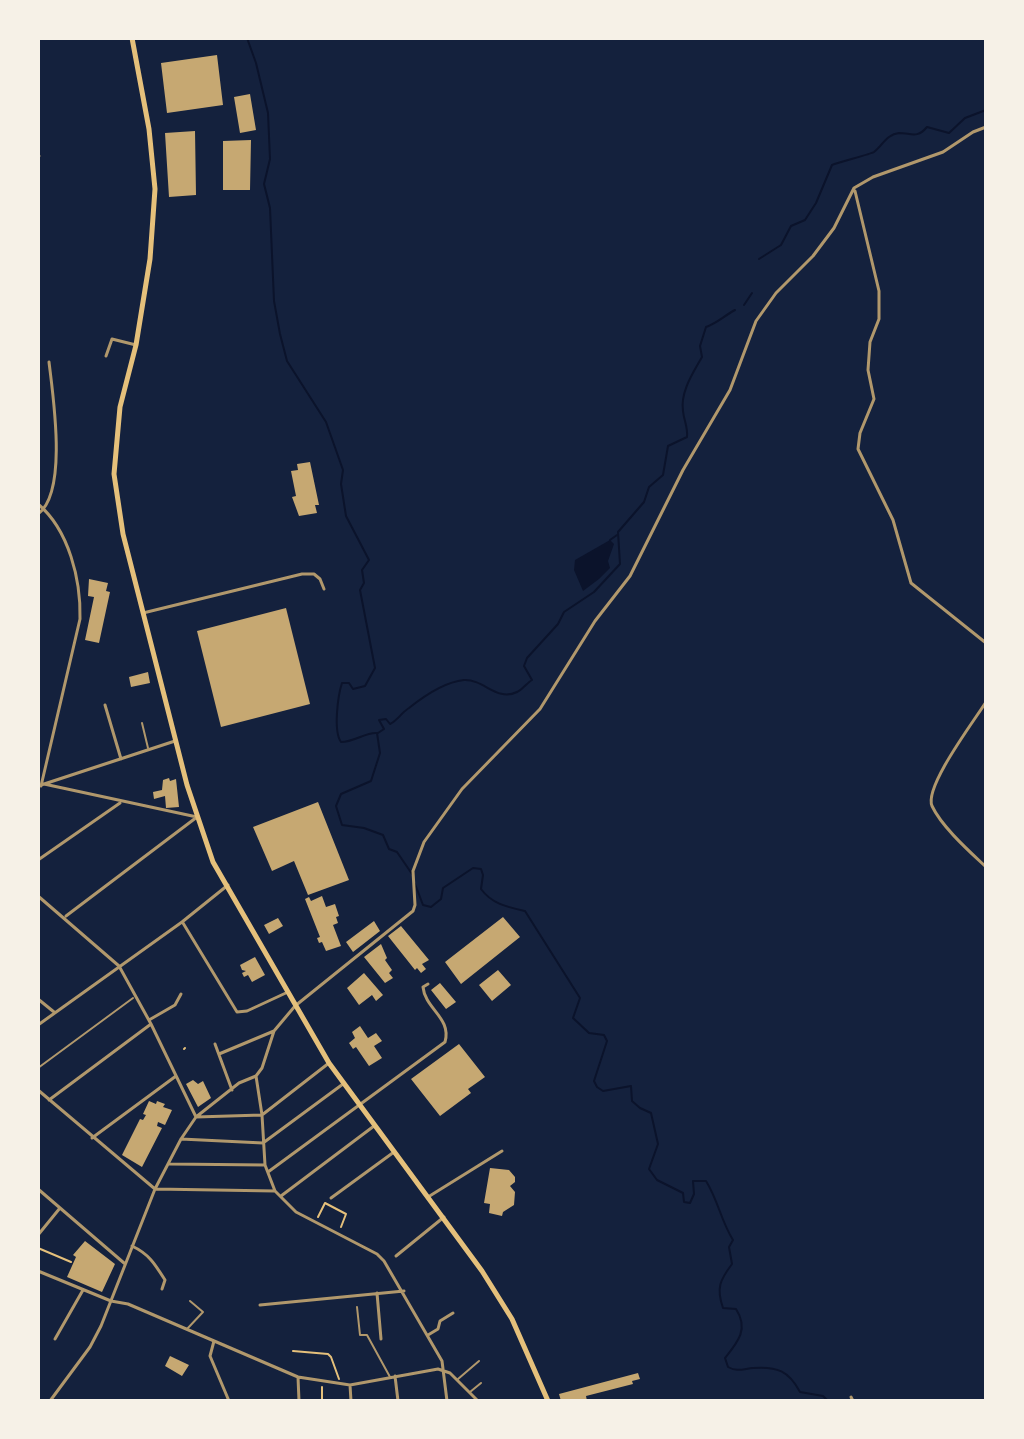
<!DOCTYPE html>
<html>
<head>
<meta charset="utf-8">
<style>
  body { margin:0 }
  #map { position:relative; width:1024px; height:1439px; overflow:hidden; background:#14213d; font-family:Inter,sans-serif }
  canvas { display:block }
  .frame { position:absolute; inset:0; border:40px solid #f6f1e7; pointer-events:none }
</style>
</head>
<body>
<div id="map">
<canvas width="1024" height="1439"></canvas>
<div class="frame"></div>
</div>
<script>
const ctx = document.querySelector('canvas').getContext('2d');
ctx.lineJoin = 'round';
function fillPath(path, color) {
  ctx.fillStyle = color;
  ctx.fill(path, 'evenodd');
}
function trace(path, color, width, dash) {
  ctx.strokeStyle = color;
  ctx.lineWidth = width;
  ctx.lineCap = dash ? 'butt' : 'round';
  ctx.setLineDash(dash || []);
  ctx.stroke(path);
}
fillPath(new Path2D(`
  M610,540l4,4 -6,17 2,7 -11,11 -16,12 -9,-21 1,-10z`), '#0b132b');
trace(new Path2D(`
  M247,38l9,25 12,50 2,46 -6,25 6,24 4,93 6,33 7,27 39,61 17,48 -2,14 5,32 23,44 -7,10 2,13 -4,7 15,78 -10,18 -12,3 -4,-6h-7c-4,12 -9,48 -1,59 13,0 25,-10 36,-9l3,20 -9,28 -30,13 -5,12 6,19 22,3 19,7 6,14 8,3 15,22
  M759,259l22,-14 10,-19 14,-6 11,-17 16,-38c8,-3 39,-11 42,-13 8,-6 13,-18 25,-19 12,0 18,6 28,-6l22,6 16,-15 21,-8
  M744,305l8,-12
  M610,540l7,-5
  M378,733l6,-4 -5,-9 7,-1 4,5c8,-4 11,-11 19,-16 15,-12 35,-26 55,-28 20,-1 33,22 53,12 5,-2 10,-9 15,-12l-8,-14 3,-8 31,-34 6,-12 30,-20 26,-28 -2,-32 26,-30 5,-15 14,-12 5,-29 19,-9c1,-10 -3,-16 -4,-26 -3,-19 10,-38 19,-54l-2,-11 6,-19c11,-4 18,-11 29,-17
  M415,884l8,21 8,2 10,-8 2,-11 30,-20 8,1 2,6 -2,14c11,15 26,18 44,22l55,87 -7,20 16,15 15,2 3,6 -13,40 3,6 6,4 28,-5 1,15 8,7 11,5 7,31 -9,25 8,11 26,13 1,9 6,1 4,-9 -1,-13h13c12,19 15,40 27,59l-4,7 3,17c-12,16 -16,24 -9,44l13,1c13,20 2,33 -11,49l3,9c9,5 15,2 25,1 24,-2 36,3 47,24l23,4 5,5`), '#0b132b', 2);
fillPath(new Path2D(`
  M217,55l6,50 -56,8 -6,-50z
  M250,94l6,36 -16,3 -6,-36z
  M195,131l1,64 -27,2 -4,-64z
  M251,140l-1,50h-27v-49z
  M310,462l9,43h-4l2,8 -18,3 -7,-19 4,-1 -5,-25 7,-1 -1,-6z
  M89,579l19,4 -2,8 4,1 -11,51 -14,-3 9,-43 -6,-1z
  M286,608l24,96 -89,23 -24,-96z
  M148,672l2,11 -19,4 -2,-10z
  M169,778l1,3 6,-2 3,28 -13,1 -1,-12 -11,3 -1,-7 9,-2 1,-10z
  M318,802l31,78 -41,15 -14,-34 -22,10 -19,-44z
  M322,896l4,11 9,-3 4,12 -3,1 2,6 -5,2 8,21 -15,5 -4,-9 -3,1 -2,-5 3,-1 -15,-38 4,-2 2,4z
  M503,917l17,20 -59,47 -16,-22z
  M278,918l5,8 -14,8 -5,-9z
  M374,921l6,10 -27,21 -7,-10z
  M401,926l28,34 -7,4 4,5 -5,4 -4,-5 -2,2 -27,-34z
  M381,944l6,14 -2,2 7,10 -3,3 4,5 -8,5 -21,-26z
  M255,957l10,18 -13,7 -4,-7 -4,2 -2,-4 4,-2 -4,-1 -2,-5z
  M498,970l13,15 -19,16 -13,-16z
  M364,973l19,22 -7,6 -4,-6 -13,10 -12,-17z
  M440,983l16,19 -10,7 -15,-19z
  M360,1026l8,12 8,-5 6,8 -8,5 8,12 -13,8 -13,-19 -3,2 -4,-6 6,-5 -3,-6z
  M459,1044l26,33 -17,12 3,4 -31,23 -29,-37z
  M193,1080l5,4 5,-3 8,17 -13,9 -12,-23z
  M149,1101l7,3 1,-3 8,3 -2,3 9,3 -7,15 -7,-3 -1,4 5,2 -20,39 -20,-12 18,-36 3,1 3,-5 -3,-1z
  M490,1168l19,2 6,7v5l-5,4 5,6 -1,13 -11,7 -1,4 -13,-3 1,-9 -6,-1z
  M85,1241l30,23 -13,28 -35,-15 9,-20 -3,-2z
  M170,1356l19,9 -7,11 -17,-10z
  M638,1373l2,6 -8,2 1,3 -47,12 1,5h-26l-2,-7z`), '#c6a872');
trace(new Path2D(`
  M184,1049l1,-1
  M318,1217l7,-14 21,11 -5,13
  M38,1248l33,14
  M293,1351l35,3 3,3 8,22
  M322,1401v-14`), '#e5c07b', 2);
trace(new Path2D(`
  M142,723l6,25
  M38,1068l95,-70
  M357,1307l3,28h7l23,42
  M187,1329l16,-17 -13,-11
  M458,1379l21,-18
  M470,1392l11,-9`), '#b1986c', 2);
trace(new Path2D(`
  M38,157l1,-1
  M855,191l24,100v28l-9,23 -2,28 6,29 -14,34 -2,16 35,71 18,63 75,60
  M38,283v13
  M106,356l6,-17 24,6
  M38,504c31,26 43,76 42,115l-39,167
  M38,514c30,-22 15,-118 11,-152
  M143,613l159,-39h12l6,5 4,10
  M986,702c-12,19 -62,85 -54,104 10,21 37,45 54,61
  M105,705l16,54
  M44,784l153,33
  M38,786l137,-45
  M38,860l82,-57
  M38,896l81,70 32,58 45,93 66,-2 67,-52
  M66,916l131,-99
  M183,923l54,89 10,-1 41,-19
  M38,999l16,13
  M149,1020l26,-15 6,-11
  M38,1025l144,-103 46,-37
  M215,1044l17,46
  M219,1054l55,-23
  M256,1076l6,39 3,50 10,26 21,21 81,42 7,7 58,100 5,40
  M38,1090l117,99 120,2
  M49,1100l102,-76
  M92,1138l84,-62
  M181,1139l82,4 80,-59
  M169,1164l96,1
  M268,1172l177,-130c7,-24 -20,-33 -22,-55l5,-3
  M38,1189l86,74
  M281,1196l93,-70
  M428,1197l74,-46
  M331,1198l63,-46
  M38,1235l22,-27
  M132,1246c17,8 23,18 33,34l-3,9
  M396,1256l48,-39
  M38,1271l73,30 17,3 170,73 52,8 88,-16 12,4 28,28
  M377,1293l4,46
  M260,1305l144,-14
  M428,1335l10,-6 2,-8 13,-8
  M55,1339l28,-49
  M214,1341l-4,15 19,45
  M395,1376l3,25
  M298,1377l1,24
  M350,1385l1,16
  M851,1397l2,4
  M50,1401l40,-54 11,-21 54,-137 26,-50 15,-22 43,-34 17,-7 6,-8 12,-37 21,-25 118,-95 2,-6 -2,-34 11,-29 38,-53 78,-80 55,-88 35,-45 53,-106 47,-80 26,-69 20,-28 37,-37 21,-28 20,-40 19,-11 70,-25 30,-20 13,-5`), '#b1986c', 3);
trace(new Path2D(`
  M132,38l17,91 6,60 -5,70 -14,86 -16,62 -6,67 9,60 64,251 26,77 116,201 153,208 30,48 36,82`), '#e5c07b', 5);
</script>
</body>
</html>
